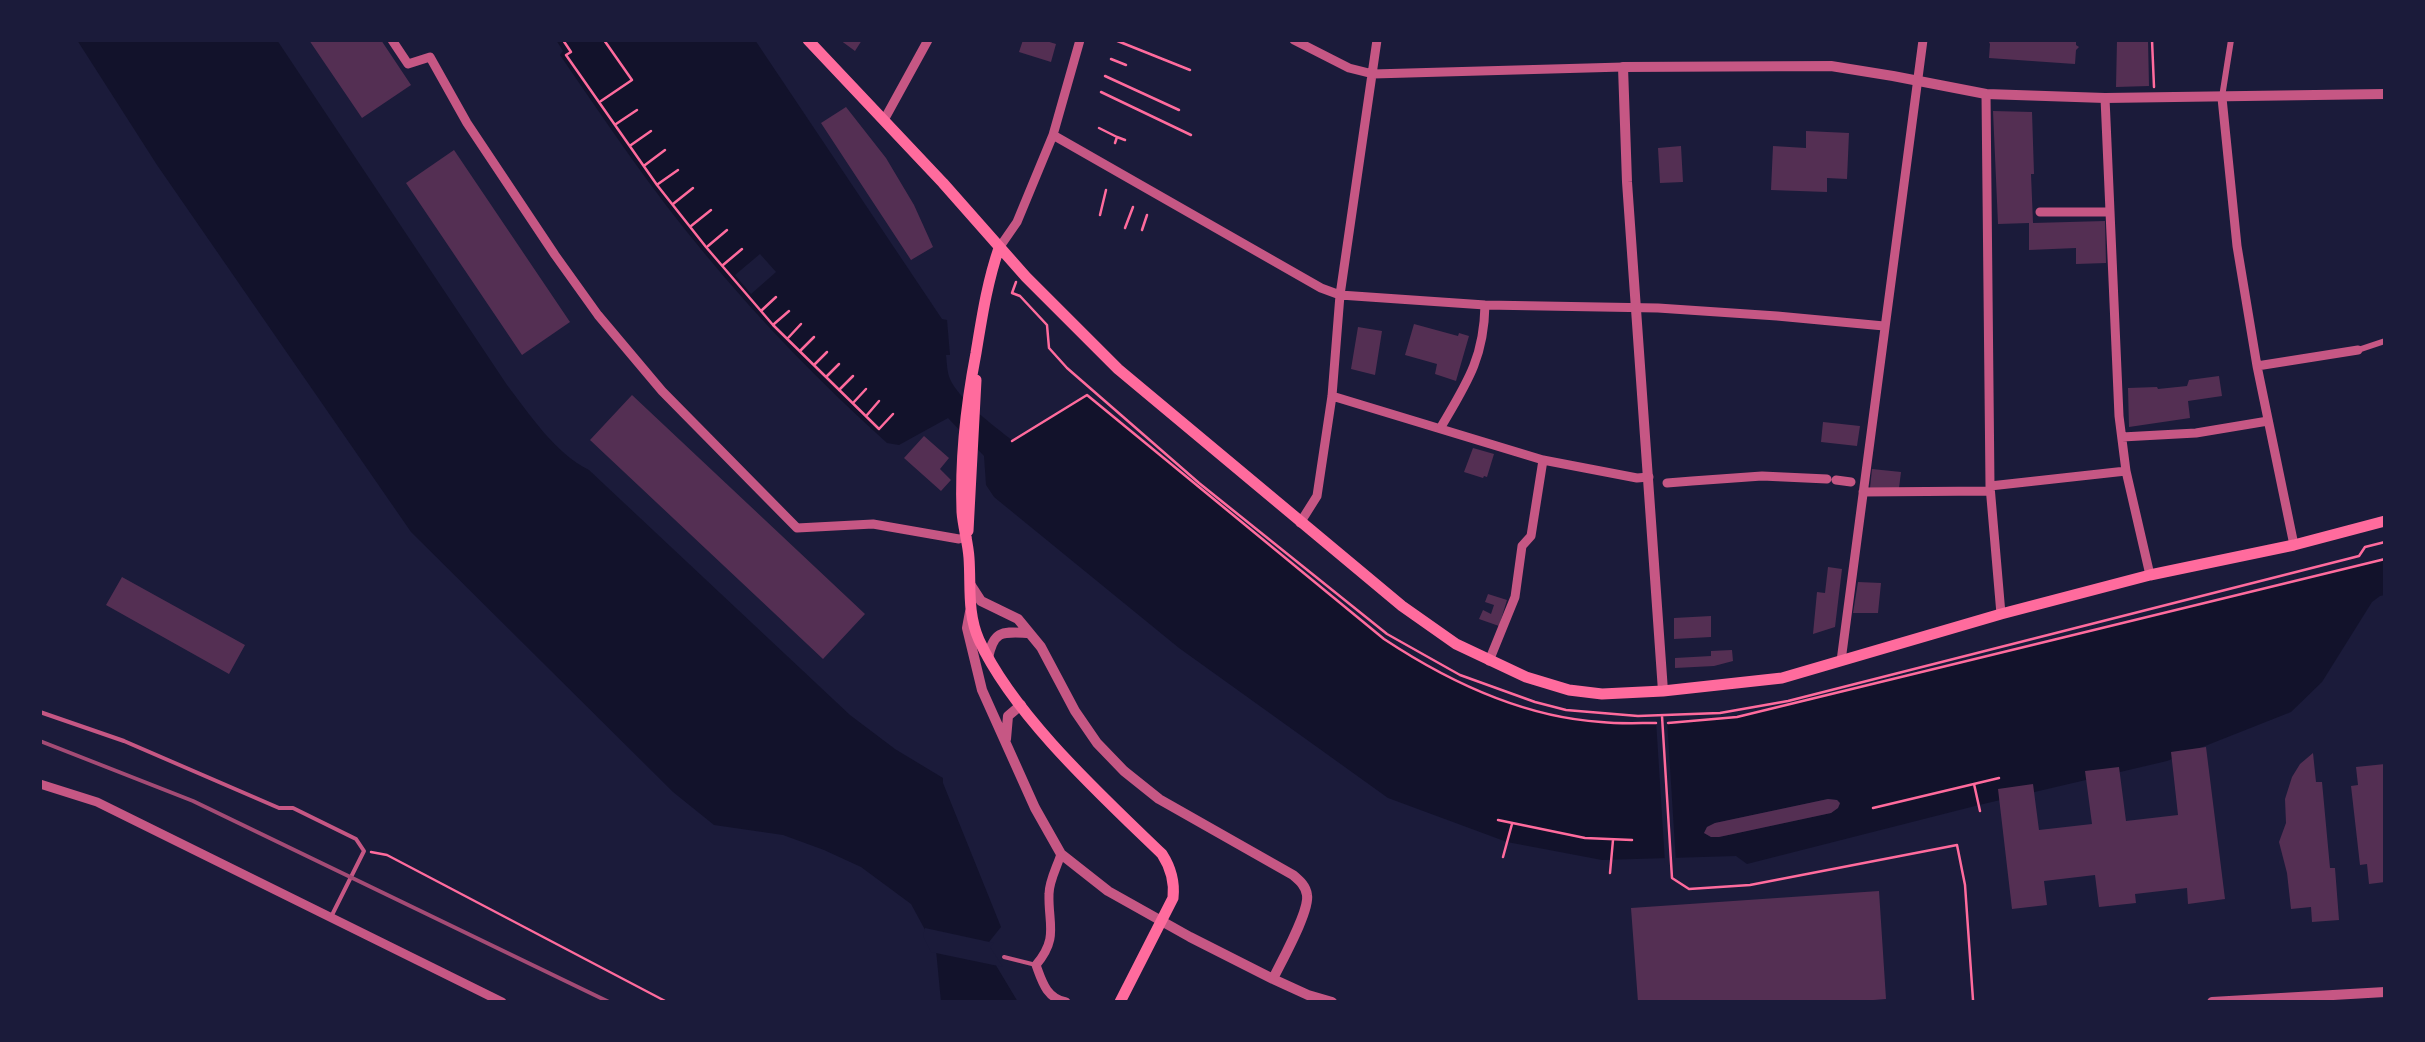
<!DOCTYPE html>
<html>
<head>
<meta charset="utf-8">
<style>
  body { margin:0 }
  #map { position:relative; width:2425px; height:1042px; overflow:hidden; background:#1b1b3a; font-family:"Public Sans",sans-serif }
  canvas { display:block }
  .frame { position:absolute; inset:0; border:42px solid #1b1b3a; pointer-events:none }
</style>
</head>
<body>
<div id="map">
<canvas width="2425" height="1042"></canvas>
<div class="frame"></div>
</div>
<script>
const ctx = document.querySelector('canvas').getContext('2d');
ctx.lineJoin = 'round';
function fillPath(path, color) {
  ctx.fillStyle = color;
  ctx.fill(path, 'evenodd');
}
function trace(path, color, width, dash) {
  ctx.strokeStyle = color;
  ctx.lineWidth = width;
  ctx.lineCap = dash ? 'butt' : 'round';
  ctx.setLineDash(dash || []);
  ctx.stroke(path);
}
fillPath(new Path2D(`
  M77,40h200l230,345c23,30 48,68 82,85l261,245 45,34 48,29v5l58,144 -16,20 33,55h-77l-5,-52 -25,-46 -50,-37 -37,-17 -41,-15 -69,-10 -41,-33 -262,-260 -254,-367z
  M556,40h199l187,279 5,1 3,35h-4c1,8 1,17 4,24 10,22 44,47 63,62l74,-46 297,244c65,43 137,76 214,83 47,4 93,-1 139,-5l648,-158v36l-5,1 -8,6 -50,80 -31,30 -124,49 -188,44 -232,59 -11,-8 -134,4 -95,-18 -119,-44 -209,-150 -185,-151 -8,-12 -2,-29 -36,-38 -49,27 -12,-2c-65,-59 -126,-121 -182,-189 -53,-63 -99,-132 -145,-199l3,-4zM1828,799l9,1 3,4 -2,4 -7,5 -112,24h-8l-7,-4 3,-6 8,-4z`), '#12122b');
fillPath(new Path2D(`
  M760,254l16,18 -25,22 -16,-19z
  M1667,719l9,144h-11l-9,-143z
  M925,928l69,15 -4,4 13,20 -72,-15 -8,-16z`), '#1b1b3a');
fillPath(new Path2D(`
  M309,40h72l30,45 -49,33z
  M840,40h22l-7,11z
  M1023,40h20l13,4 -5,18 -32,-10z
  M1988,40h88v5l3,2 -3,3 -1,14 -29,-2 -57,-4 1,-14z
  M2117,40h31l1,46 -33,1z
  M846,107l40,51 28,47 19,42 -22,13 -90,-137z
  M1993,111l39,1 2,62h-3l2,49 72,-2 1,42 -30,1v-16l-47,2v-27l-31,1z
  M1806,131l43,2 -2,46 -20,-1v14l-56,-2 2,-44 33,2z
  M1681,146l2,36 -23,1 -2,-35z
  M454,150l116,172 -48,33 -116,-172z
  M1414,324l44,12 1,-3 10,3 -13,45 -21,-7 2,-10 -32,-9z
  M1358,327l24,4 -7,44 -24,-6z
  M2219,376l3,20 -34,5 2,17 -61,9 -1,-39 29,-1 1,2 29,-3 2,-6z
  M632,395l233,219 -42,45 -233,-219z
  M1823,422l37,4 -3,20 -36,-4z
  M924,436l25,22 -9,11 11,11 -10,11 -37,-33z
  M1473,448l21,6 -7,23 -3,-1 -1,2 -19,-6z
  M1872,469l29,3 -2,16h-29z
  M1828,567l14,2 -7,58 -22,7 4,-42 8,1z
  M122,577l123,68 -16,29 -123,-69z
  M1858,582l23,1 -3,30h-25z
  M1488,594l19,6 -8,26 -20,-7 4,-9 8,4 3,-9 -9,-3z
  M1711,616v21l-37,2v-21z
  M1732,650l1,11 -19,5 -39,2v-10l36,-2v-5z
  M2206,747l19,152 -37,5 -1,-16 -52,6 1,9 -37,4 -4,-32 -51,6 3,24 -35,4 -14,-120 35,-5 6,46 53,-6 -7,-53 34,-4 7,54 52,-6 -7,-63z
  M2313,753l3,29h6l8,86h5l4,52 -27,2 -1,-15 -20,2 -4,-36 -8,-31 7,-19 -1,-24 7,-22 8,-13z
  M2385,764v118l-16,2 -2,-20 -7,1 -9,-79 7,-1 -2,-18z
  M1828,799l9,1 3,3 -2,5 -7,5 -112,24h-8l-7,-4 3,-6 8,-4z
  M1879,891l7,108 -37,3h-211l-7,-94z`), '#542f53');
trace(new Path2D(`
  M563,40l8,12 -5,3 91,130 49,62 67,78 106,104 14,-15
  M1115,40l75,30
  M2152,40l2,47
  M1111,59l15,6
  M1105,76l74,34
  M1101,92l90,43
  M601,101l31,-21 -28,-40
  M616,124l21,-14
  M1099,128l18,9
  M1115,143l2,-6 8,3
  M631,145l20,-14
  M645,165l20,-15
  M658,184l20,-14
  M673,204l20,-16
  M1100,215l6,-25
  M691,226l20,-16
  M1125,228l8,-21
  M1142,230l5,-15
  M708,246l19,-16
  M723,265l19,-16
  M1016,282l-4,11 8,3 27,29 2,23 18,20 132,115 188,151 73,41 75,27 31,8 72,6 54,-2 28,-1 68,-12 571,-145 6,-9 20,-5
  M762,310l14,-13
  M774,324l15,-13
  M788,338l13,-14
  M800,351l14,-14
  M814,365l13,-13
  M826,377l13,-13
  M839,390l14,-14
  M853,403l13,-14
  M867,415l12,-14
  M1012,441l75,-46 297,244c65,43 139,78 217,83 18,2 37,1 55,1
  M1662,716l10,162 17,11 61,-4 207,-40 8,40 8,115
  M1668,723l69,-6 648,-158
  M1974,784l6,27
  M1873,808l126,-30
  M1498,820l87,18 47,2
  M371,852l16,3 280,147
  M1503,857l9,-33
  M1610,873l3,-33`), '#ff6b9d', 2.5);
trace(new Path2D(`
  M40,712l84,29 155,67h14l63,31 8,12 -33,66
  M1004,957l32,8`), '#c65784', 4);
trace(new Path2D(`
  M2222,97l9,-57
  M2358,350l27,-9`), '#c65784', 6);
trace(new Path2D(`
  M392,40l16,24 22,-7 37,66 88,132 43,60 64,76 135,137 76,-4 86,15 8,-2
  M1294,40l55,28 24,6 250,-7
  M1986,94l4,392 11,128
  M2105,98l14,318 7,55 24,104
  M2222,98l15,148 20,120 37,179
  M884,120l44,-80
  M1053,135l268,153 19,7 145,10 173,3 119,8 107,10
  M2040,212h70
  M999,248l18,-26 36,-87 27,-95
  M2257,366l101,-16
  M1332,396l211,64 94,18 12,-1
  M1441,427c26,-44 43,-69 44,-122
  M2122,437l74,-4 72,-12
  M1836,480l15,2
  M1692,481l70,-5 65,3
  M1667,483l25,-2
  M1990,486l136,-15
  M1863,492l127,-1
  M1300,523l17,-27 15,-100 8,-101 37,-255
  M1489,661l26,-64 7,-51 9,-10 12,-76
  M1841,661l82,-621
  M40,784l57,18 405,200
  M1061,854c-4,13 -12,27 -12,40 -1,30 10,44 -13,71 6,16 10,33 30,37`), '#c65784', 9);
trace(new Path2D(`
  M970,584l11,17 37,18 23,28 34,64 22,32 27,28 35,28 134,76c7,6 13,11 14,20 3,16 -26,67 -34,84
  M970,612l-3,16 15,62 53,118 26,46 47,37 82,46 83,42 35,16 24,7
  M988,658c6,-29 15,-26 41,-25
  M1663,691l-36,-509 -4,-115 208,-1 62,10 93,18 119,4 280,-4
  M1006,739l2,-23 13,-11
  M2212,1002l173,-10`), '#c65784', 10);
trace(new Path2D(`
  M808,40l135,143 83,94 92,92 284,237 54,38 70,33 43,13 33,4 61,-3 119,-13 219,-64 149,-39 144,-30 91,-24
  M999,248c-12,35 -17,69 -23,105 -10,52 -16,106 -14,159 1,15 6,30 7,46 2,28 -2,55 10,82 35,76 123,156 183,214 9,14 13,27 11,44l-53,104
  M968,531l8,-151`), '#ff6b9d', 11);
trace(new Path2D(`
  M40,741l153,60 416,201`), '#a44b75', 4);
</script>
</body>
</html>
